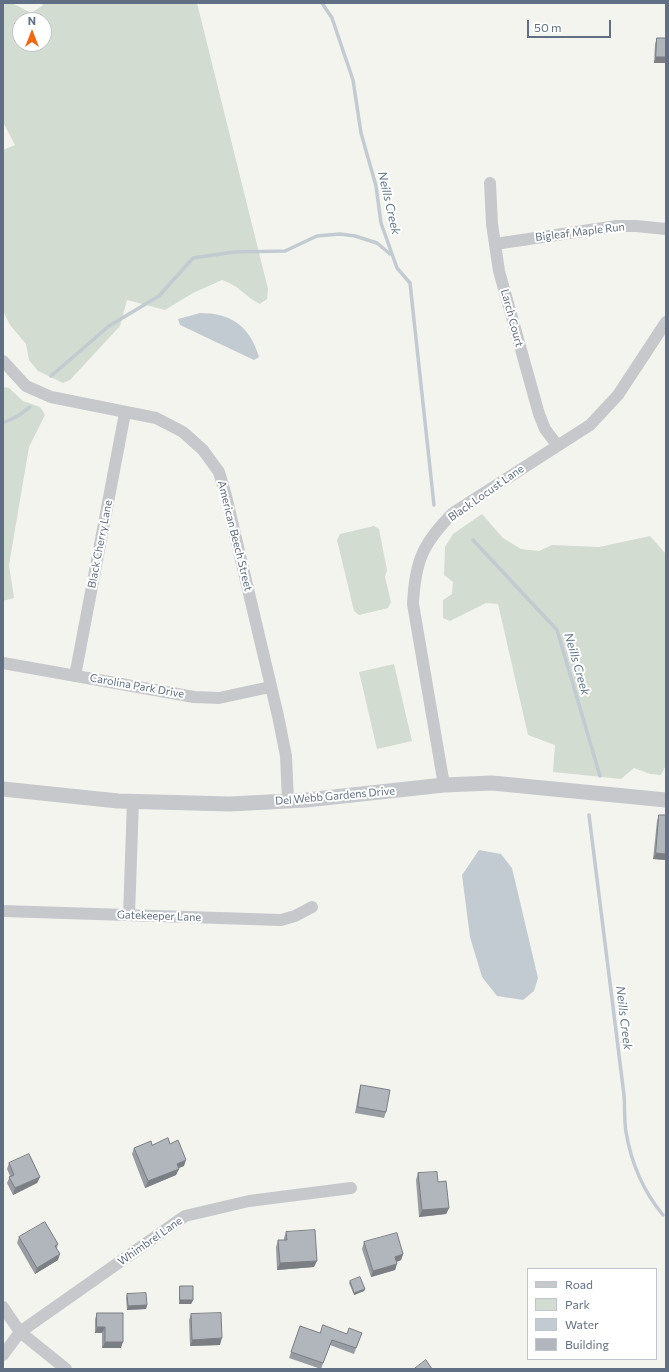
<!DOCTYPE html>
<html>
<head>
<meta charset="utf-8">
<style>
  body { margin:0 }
  #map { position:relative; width:669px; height:1372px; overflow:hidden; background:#f4f4ef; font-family:Commissioner,sans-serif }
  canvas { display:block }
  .frame { position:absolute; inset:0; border:4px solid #606f83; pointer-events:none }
  .legend { position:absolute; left:527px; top:1268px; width:130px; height:92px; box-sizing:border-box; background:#fff; border:1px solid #bfc5cd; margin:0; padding:5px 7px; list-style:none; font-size:12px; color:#606f83 }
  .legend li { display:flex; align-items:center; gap:8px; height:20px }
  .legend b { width:20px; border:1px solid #bfc5cd }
  .north { position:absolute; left:12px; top:12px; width:40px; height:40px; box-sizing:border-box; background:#fff; border:1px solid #bfc5cd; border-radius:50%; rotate:0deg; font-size:11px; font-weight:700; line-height:16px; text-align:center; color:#606f83 }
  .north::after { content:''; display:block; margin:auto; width:14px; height:18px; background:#f26712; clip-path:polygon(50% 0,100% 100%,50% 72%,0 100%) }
  .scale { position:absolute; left:527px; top:20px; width:84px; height:18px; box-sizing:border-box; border:2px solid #606f83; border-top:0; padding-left:5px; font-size:12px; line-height:14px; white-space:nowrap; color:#606f83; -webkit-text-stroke:3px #fff; paint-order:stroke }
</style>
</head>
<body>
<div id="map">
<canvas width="669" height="1372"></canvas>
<div class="frame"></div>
<ul class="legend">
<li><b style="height:5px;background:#c6c8cc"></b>Road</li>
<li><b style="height:11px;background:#d3dcd0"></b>Park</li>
<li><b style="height:11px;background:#c2cbd1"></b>Water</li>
<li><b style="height:11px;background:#b0b6bc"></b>Building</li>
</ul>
<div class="north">N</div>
<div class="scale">50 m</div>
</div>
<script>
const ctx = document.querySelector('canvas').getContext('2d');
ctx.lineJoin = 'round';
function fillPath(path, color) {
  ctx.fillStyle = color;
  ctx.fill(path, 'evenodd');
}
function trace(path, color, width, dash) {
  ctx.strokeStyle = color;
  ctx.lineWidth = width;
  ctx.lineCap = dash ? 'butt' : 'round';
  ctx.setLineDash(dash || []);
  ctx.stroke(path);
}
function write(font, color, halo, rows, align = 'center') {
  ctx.font = font + ' Commissioner,sans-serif';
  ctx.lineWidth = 4;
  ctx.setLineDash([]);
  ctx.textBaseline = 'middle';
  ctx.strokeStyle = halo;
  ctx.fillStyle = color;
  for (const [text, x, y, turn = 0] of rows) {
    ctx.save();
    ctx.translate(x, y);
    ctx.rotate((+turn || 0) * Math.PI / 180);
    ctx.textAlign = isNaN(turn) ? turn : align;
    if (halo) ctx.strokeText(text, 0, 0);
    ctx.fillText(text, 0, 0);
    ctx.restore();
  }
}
fillPath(new Path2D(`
  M3,3h9l19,10 11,-7 1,-3h154l71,286 -1,10 -7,5c-16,-8 -20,-18 -38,-24l-29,13 -28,17 -38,-10 -7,26 -50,54 -7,3 -25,-12 -9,-11 -3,-16 -16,-19 -7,-14v-161l12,-5 -12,-23zM20,20h24v24h-24z
  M5,387l4,1 14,13 17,6 5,8 -16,32 -20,118 5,33 -11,3v-212z
  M482,514l21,24 18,11 18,2 13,-6 47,2 51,-11 16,18v211l-5,10 -11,-1 -16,-6 -13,11 -68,-7 2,-27 -27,-10 -30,-131 -12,-1 -36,18 -7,-3v-18l9,-6 1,-12 -9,-7 1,-28 8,-13z
  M374,526l5,3 8,41 -2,7 6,25 -3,6 -29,7 -5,-4 -17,-71 3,-6z
  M394,664l18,77 -35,8 -18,-77z`), '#d3dcd0');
fillPath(new Path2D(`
  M200,313c31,0 50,13 59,44l-5,3 -74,-35 -2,-6z
  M479,850l22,4 11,14 26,110 -4,13 -11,9 -26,-4 -15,-19 -12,-40 -8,-62z`), '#c2cbd1');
trace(new Path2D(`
  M322,3l10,15 21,62 8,53 15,53 5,37 16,45 13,15 24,222
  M51,376l58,-50 50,-30 34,-38 41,-6 51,-1 32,-15 23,-2 15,2 22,7 13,11
  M3,423l15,-7 12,-9
  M473,540l84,90 43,146
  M589,815l35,280c1,12 0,25 2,37 5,30 18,60 37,83`), '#c2cbd1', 3.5);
trace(new Path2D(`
  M490,183l2,41 7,47 40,143 6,15 12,16
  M495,244l122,-18h19l30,3
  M3,361l23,25 25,11 105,21 27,14 20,18 16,22 7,24 52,220 8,40 2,45
  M3,663l191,34 25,1 51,-11
  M75,676l50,-263
  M444,785l-31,-181c2,-43 10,-61 40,-91l137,-88 28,-30 48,-73
  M3,911l278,9 14,-4 17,-9
  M129,915l4,-114
  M3,1307l17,25 46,37
  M3,1355l17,-23 165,-116 64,-15 102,-13`), '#c6c8cc', 12);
trace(new Path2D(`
  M3,789l115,12 112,3 76,-4 138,-15 48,-2 174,17`), '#c6c8cc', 15);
fillPath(new Path2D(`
  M657,38h9v25h-12l1,-19z
  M659,815l7,45 -13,-1 4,-38z
  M361,1085l25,27 -2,6 -29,-5 4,-22z
  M170,1144l14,22 -6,2 -2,7 -31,13 -13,-34 2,-6 18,-3z
  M9,1163l31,14 -3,6 -24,12 -6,-12 3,-7 -3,-7z
  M418,1173l20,9 11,26 -3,6 -27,3 -3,-37z
  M286,1232l28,35 -37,3 -1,-23 2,-7h6v-2z
  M19,1237l39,7 -1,4 1,12 -23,14 -18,-31z
  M364,1242l39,12 -2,6 -4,2 -2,8 -24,7 -9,-28z
  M350,1281l15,8 -1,2 -10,4 -5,-12z
  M180,1286l13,14 -2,4h-12v-14z
  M127,1294l20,11 -1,4 -19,1 -1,-12z
  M97,1313l24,35h-19v-15h-7v-14z
  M191,1314l29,31 -30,1 -1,-26z
  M300,1326l20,7 27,1 15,-1 -8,21 -24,-9 -9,24 -32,-11z`), '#979da2');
fillPath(new Path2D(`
  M656,57h10v6h-12z
  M656,853l10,1v6l-13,-1z
  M186,1160l-2,6 -10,4 3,-6z
  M179,1169l-3,6 -31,13 3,-7z
  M40,1177l-3,6 -24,12 2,-7z
  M449,1208l-3,6 -27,3 3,-7z
  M60,1254l-2,6 -23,14 2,-6z
  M403,1254l-2,6 -8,3 2,-6z
  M317,1261l-3,6 -37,3 3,-7z
  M397,1264l-2,6 -24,7 2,-6z
  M365,1289l-1,2 -10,4v-2z
  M180,1300h13l-2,4h-12z
  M147,1305l-1,4 -19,1 1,-4z
  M97,1327h8l-3,6h-7z
  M222,1338l-2,7 -30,1 2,-6z
  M105,1342h18l-2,6h-19z`), '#7b7f84');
const building = new Path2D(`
  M657,38h9v19h-10z
  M659,815h7v39l-10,-1z
  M361,1085l29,5 -4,22 -28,-5z
  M168,1138l2,6 8,-4 8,20 -9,4 2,5 -31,12 -14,-33 17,-7 1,4z
  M29,1154l11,23 -25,11 -6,-11 5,-2 -5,-12z
  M437,1172l1,10 8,-1 3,27 -27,2 -4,-37z
  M45,1222l13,22 -3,2 5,8 -23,14 -18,-31z
  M315,1230l2,31 -37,2 -2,-23h9l-1,-8z
  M397,1233l6,21 -8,3 2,7 -24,7 -9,-29z
  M360,1277l5,12 -11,4 -4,-12z
  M180,1286h13v14h-13z
  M146,1293l1,12 -19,1 -1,-12z
  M97,1313h26v29h-18v-15h-8z
  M221,1313l1,25 -30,2 -1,-26z
  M323,1325l24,9 2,-6 13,5 -6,15 -24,-8 -9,23 -32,-11 9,-26 20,7z
  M426,1360l6,9h-18z`);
fillPath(building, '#b0b6bc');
trace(building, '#7b7f84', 1);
write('11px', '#606f83', '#fff', [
  ["Bigleaf Maple Run",580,232,-7],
  ["Larch Court",512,318,75],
  ["Black Locust Lane",486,493,-35],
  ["American Beech Street",235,536,76],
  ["Black Cherry Lane",100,544,-79],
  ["Carolina Park Drive",137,686,10],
  ["Del Webb Gardens Drive",335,796,-5],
  ["Gatekeeper Lane",159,916,2],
  ["Whimbrel Lane",150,1241,-35]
]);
write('italic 12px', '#607888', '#fff', [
  ["Neills Creek",389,203,77],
  ["Neills Creek",577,664,74],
  ["Neills Creek",624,1018,83]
]);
</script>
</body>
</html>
